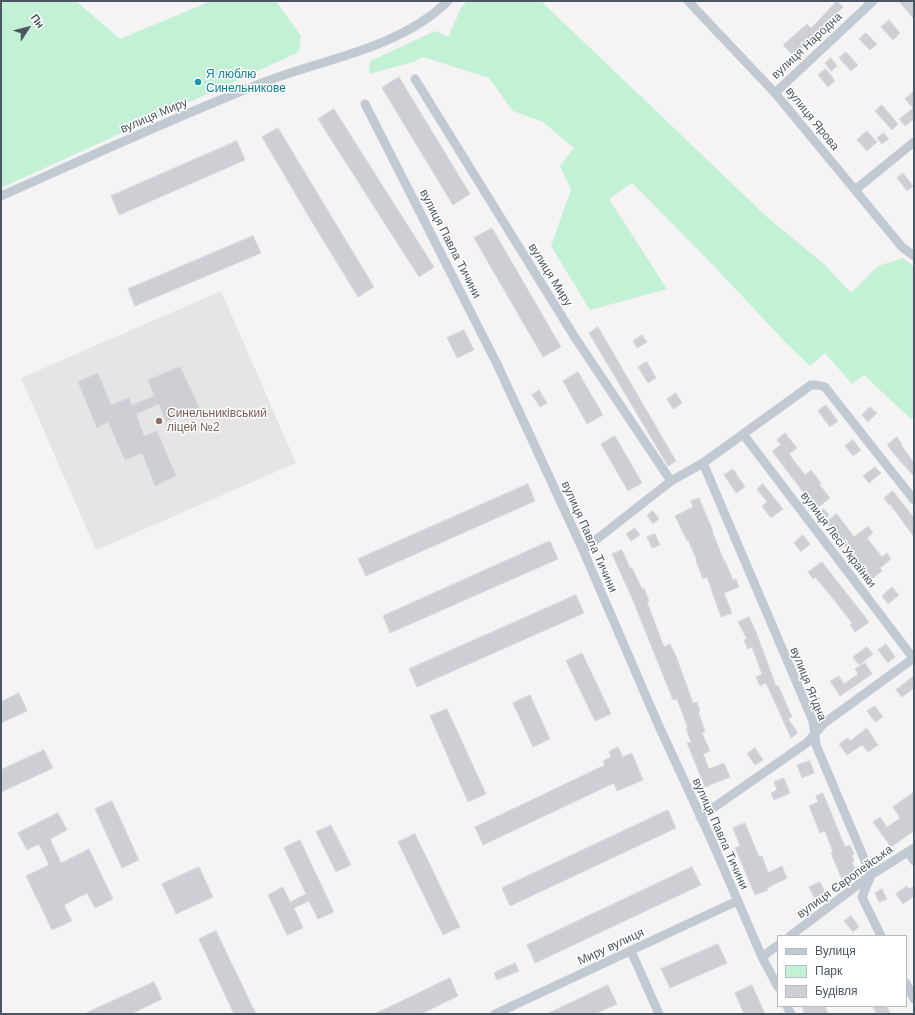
<!DOCTYPE html>
<html>
<head>
<meta charset="utf-8">
<style>
  body { margin:0 }
  #map { position:relative; width:915px; height:1015px; overflow:hidden; background:#f5f3f3; font-family:Arial,sans-serif }
  canvas { display:block }
  .frame { position:absolute; inset:0; border:2px solid #4a5661; pointer-events:none }
  .legend { position:absolute; left:777px; top:935px; width:130px; height:72px; box-sizing:border-box; background:#fff; border:1px solid #b7bbc0; margin:0; padding:5px 7px; list-style:none; font-size:12px; color:#4a5661 }
  .legend li { display:flex; align-items:center; gap:8px; height:20px }
  .legend b { width:20px; border:1px solid #b7bbc0 }
  .north { position:absolute; left:8px; top:8px; width:40px; height:40px; -webkit-text-stroke:3px #fff; paint-order:stroke; rotate:54deg; font-size:11px; font-weight:700; line-height:16px; text-align:center; color:#4a5661 }
  .north::after { content:''; display:block; margin:auto; width:14px; height:18px; background:#4a5661; clip-path:polygon(50% 0,100% 100%,50% 72%,0 100%) }
</style>
</head>
<body>
<div id="map">
<canvas width="915" height="1015"></canvas>
<div class="frame"></div>
<ul class="legend">
<li><b style="height:5px;background:#c1cad2"></b>Вулиця</li>
<li><b style="height:11px;background:#c3f1d5"></b>Парк</li>
<li><b style="height:11px;background:#cdcfd5"></b>Будівля</li>
</ul>
<div class="north">Пн</div>
</div>
<script>
const ctx = document.querySelector('canvas').getContext('2d');
ctx.lineJoin = 'round';
function fillPath(path, color) {
  ctx.fillStyle = color;
  ctx.fill(path, 'evenodd');
}
function trace(path, color, width, dash) {
  ctx.strokeStyle = color;
  ctx.lineWidth = width;
  ctx.lineCap = dash ? 'butt' : 'round';
  ctx.setLineDash(dash || []);
  ctx.stroke(path);
}
function write(font, color, halo, rows, align = 'center') {
  ctx.font = font + ' Arial,sans-serif';
  ctx.lineWidth = 3;
  ctx.setLineDash([]);
  ctx.textBaseline = 'middle';
  ctx.strokeStyle = halo;
  ctx.fillStyle = color;
  for (const [text, x, y, turn = 0] of rows) {
    ctx.save();
    ctx.translate(x, y);
    ctx.rotate((+turn || 0) * Math.PI / 180);
    ctx.textAlign = isNaN(turn) ? turn : align;
    if (halo) ctx.strokeText(text, 0, 0);
    ctx.fillText(text, 0, 0);
    ctx.restore();
  }
}
fillPath(new Path2D(`
  M221,291l75,172 -200,87 -75,-172z`), '#e6e4e5');
fillPath(new Path2D(`
  M1,1h75l44,38 91,-38h65l25,35 -2,16 -298,136z
  M467,1h74l226,216 57,47 27,29 27,-27 25,-8 11,9v150l-3,2 -47,-44 -12,9 -27,-31 -15,13 -24,-23 -71,-76 -83,-84 -23,16 58,90 -77,21 -39,-64 20,-56 -11,-24 14,-18 -31,-26 -30,-11 -24,-33 -66,-21 -10,5 -44,12 1,-13 65,-30 13,6 13,-29z`), '#c3f1d5');
const building = new Path2D(`
  M837,1l6,6 -49,49 -11,-11 24,-21 4,4z
  M899,1h11l4,4v14z
  M889,20l11,13 -7,7 -12,-13z
  M866,33l11,11 -7,6 -11,-11z
  M846,52l12,13 -7,6 -12,-13z
  M831,58l6,8 -6,5 -6,-8z
  M826,69l9,12 -7,6 -10,-12z
  M399,77l71,117 -17,11 -71,-117z
  M914,91v28l-9,7 -6,-7 14,-11 -8,-9z
  M882,105l16,19 -6,6 -17,-19z
  M334,109l100,158 -15,10 -101,-158z
  M278,128l96,159 -16,10 -49,-80 -47,-80z
  M867,131l10,11 -10,9 -10,-11z
  M884,133l5,6 -7,5 -5,-6z
  M237,141l8,19 -126,55 -8,-19z
  M903,173l10,13 -6,5 -10,-13z
  M492,228l69,119 -18,10 -69,-119z
  M253,236l8,17 -126,53 -7,-17z
  M598,327l78,134 -8,5 -79,-133z
  M464,330l10,20 -17,8 -10,-20z
  M642,335l5,7 -10,6 -4,-7z
  M647,362l9,16 -8,5 -10,-16z
  M180,367l19,40 -33,15 -7,-18 -23,10 8,22 13,-5 19,45 -21,10 -13,-33 -17,7 -17,-38 -11,6 -19,-46 20,-9 13,32 18,-7 3,7 22,-9 -6,-16z
  M578,372l25,43 -16,9 -24,-43z
  M539,390l8,13 -7,4 -8,-12z
  M676,393l6,10 -9,6 -6,-10z
  M826,405l12,16 -8,6 -12,-16z
  M870,407l7,6 -9,9 -6,-7z
  M785,433l12,15 -8,6 16,21 6,-5 10,13 -2,1 11,14 -14,11 -44,-58 9,-6 -4,-5z
  M615,436l27,47 -14,8 -27,-47z
  M897,437l5,7 -1,1 13,18v13l-13,-14 -14,-17z
  M853,440l8,10 -8,6 -8,-10z
  M875,467l6,6 -12,10 -6,-7z
  M733,469l12,18 -9,6 -12,-18z
  M528,484l7,17 -169,75 -8,-17z
  M763,484l20,25 -12,9 -9,-12 5,-4 -10,-13z
  M893,491l21,27v19l-24,-33 -1,1 -5,-7z
  M699,498l14,33h-1l12,30h1l8,19 3,-1 3,8 -15,6 8,20 -11,4 -14,-40 -4,2 -7,-18 1,-1 -9,-20 -1,1 -12,-25 18,-9 -2,-6z
  M824,509l5,6 -9,7 -5,-6z
  M653,511l6,8 -6,5 -6,-9z
  M837,514l17,23 14,-11 5,7 -6,5 15,19 5,-4 4,6 -11,9 2,3 -11,9 -45,-58z
  M635,528l5,7 -9,6 -5,-7z
  M655,534l5,11 -8,3 -5,-11z
  M803,535l7,9 -9,8 -7,-9z
  M550,541l8,18 -168,74 -7,-17z
  M622,550l8,18h2l10,21 2,-1 5,13 -2,1 17,45 6,-3 6,12 17,47 4,-1 3,9h-2l7,21 -3,1 8,18 -7,3 6,15 15,-6 6,14 -25,10 -18,-44 4,-1 -5,-14h2l-11,-29 -4,1 -41,-102 -20,-44z
  M822,562l47,60 -14,10 -5,-7 2,-2 -21,-27 -16,-19 -2,2 -5,-7z
  M892,587l7,8 -11,9 -6,-8z
  M576,595l8,18 -167,74 -8,-18z
  M749,617l7,15 20,54 2,-1 14,32 -4,2 10,14 -7,5 -25,-55 -6,3 -4,-9 6,-3 -10,-27 -4,2 -4,-9 3,-1 -9,-17z
  M886,644l9,13 -7,6 -10,-13z
  M867,647l6,7 -14,11 -6,-8z
  M582,653l29,61 -16,7 -29,-60z
  M865,663l7,11 -32,22 -10,-15 9,-5 5,8 14,-10 -3,-5z
  M914,676v12l-12,9 -6,-7z
  M19,693l8,18 -26,12v-21z
  M530,695l20,44 -17,8 -20,-44z
  M875,706l8,11 -8,5 -8,-11z
  M447,709l39,85 -18,8 -38,-86z
  M867,728l11,17 -10,7 -6,-7 -15,10 -8,-11 9,-6 2,3z
  M618,747l5,10 9,-4 11,27 -26,11 -3,-8 -131,62 -8,-18 130,-62 -2,-4 8,-4 -2,-5z
  M755,748l8,12 -8,5 -8,-11z
  M44,750l9,18 -52,24v-22z
  M810,761l4,12 -12,5 -5,-13z
  M784,778l6,15 -16,7 -3,-7 6,-3 -3,-8z
  M914,792v39l-23,16 -18,-25 7,-5 7,10 13,-9 -7,-11z
  M823,793l22,54 5,-2 4,9 -2,2 2,5 -2,1 6,14 -15,6 -12,-29 2,-1 -8,-21 -5,2 -11,-27 9,-4 -2,-6z
  M112,801l27,59 -17,8 -27,-59z
  M668,810l8,18 -166,78 -8,-18z
  M58,813l9,17 -17,9 11,24 28,-14 24,50 -18,9 -8,-15 -23,12 8,16 -20,9 -26,-54 23,-11 -10,-21 -12,6 -9,-17z
  M745,823l14,34 3,-1 6,17 14,-7 5,12 -20,10 1,2 -13,5 -20,-47 5,-2 -7,-18z
  M331,825l20,40 -15,7 -20,-40z
  M415,834l45,93 -17,8 -45,-93z
  M300,840l34,72 -16,7 -9,-18 -15,7 9,20 -16,7 -19,-40 15,-8 7,15 16,-8 -22,-46z
  M199,867l14,30 -37,17 -14,-30z
  M692,867l9,18 -166,78 -8,-18z
  M820,882l7,14 -11,5 -7,-14z
  M907,886l2,3 5,-3v10l-11,8 -7,-10z
  M882,889l5,10 -8,3 -4,-9z
  M851,916l8,11 -6,5 -9,-11z
  M216,931l40,83h-22l-35,-75z
  M718,944l9,19 -57,25 -9,-19z
  M515,963l4,8 -22,9 -3,-7z
  M450,978l8,18 -37,18h-46z
  M154,982l8,17 -31,15h-47z
  M608,985l9,19 -22,10h-48z
  M752,985l13,29h-21l-9,-21z
  M802,1006h23l3,8h-23z
  M873,1006h13l5,8h-14z`);
fillPath(building, '#cdcfd5');
trace(building, '#d7d9de', 1);
trace(new Path2D(`
  M688,1l87,92 127,154 12,9
  M415,79l159,257 97,145
  M775,93l98,-92
  M365,104l132,260 86,186 75,174 53,115 51,118 16,30
  M855,190l59,-48
  M1,196c88,-39 176,-80 266,-115 61,-23 133,-33 181,-80
  M743,434l171,225
  M703,463l110,258 3,24 55,130 -9,22 19,39
  M583,550l88,-69 32,-18 108,-78h6l8,2 89,113
  M700,817l108,-75 15,-18 91,-66
  M908,852l6,9
  M790,936l81,-61 43,-27
  M631,951l28,63
  M762,957l16,-12
  M906,983l8,16
  M787,1006l4,8
  M495,1014l242,-113`), '#c1cad2', 9);
for (const [x, y, r, color] of [
  [198,82,4,"#0f9aa8"],
  [159,421,4,"#8d6e63"]
]) {
  const dot = new Path2D();
  dot.arc(x, y, r, 0, 2 * Math.PI);
  ctx.fillStyle = color;
  ctx.fill(dot);
  trace(dot, '#fff', 1.5);
}
write('12px', '#4a5661', '#fff', [
  ["вулиця Народна",807,46,-43],
  ["вулиця Миру",154,116,-23],
  ["вулиця Ярова",812,119,51],
  ["вулиця Павла Тичини",450,244,63],
  ["вулиця Миру",550,275,58],
  ["вулиця Павла Тичини",589,537,66],
  ["вулиця Лесі Українки",838,540,53],
  ["вулиця Ягідна",808,684,68],
  ["вулиця Павла Тичини",720,834,66],
  ["вулиця Європейська",845,882,-36],
  ["Миру вулиця",611,947,-25]
]);
write('12px', '#0d838f', '#fff', [
  ["Я люблю",206,75],
  ["Синельникове",206,89]
], 'left');
write('12px', '#785e54', '#fff', [
  ["Синельниківський",167,414],
  ["ліцей №2",167,428]
], 'left');
</script>
</body>
</html>
